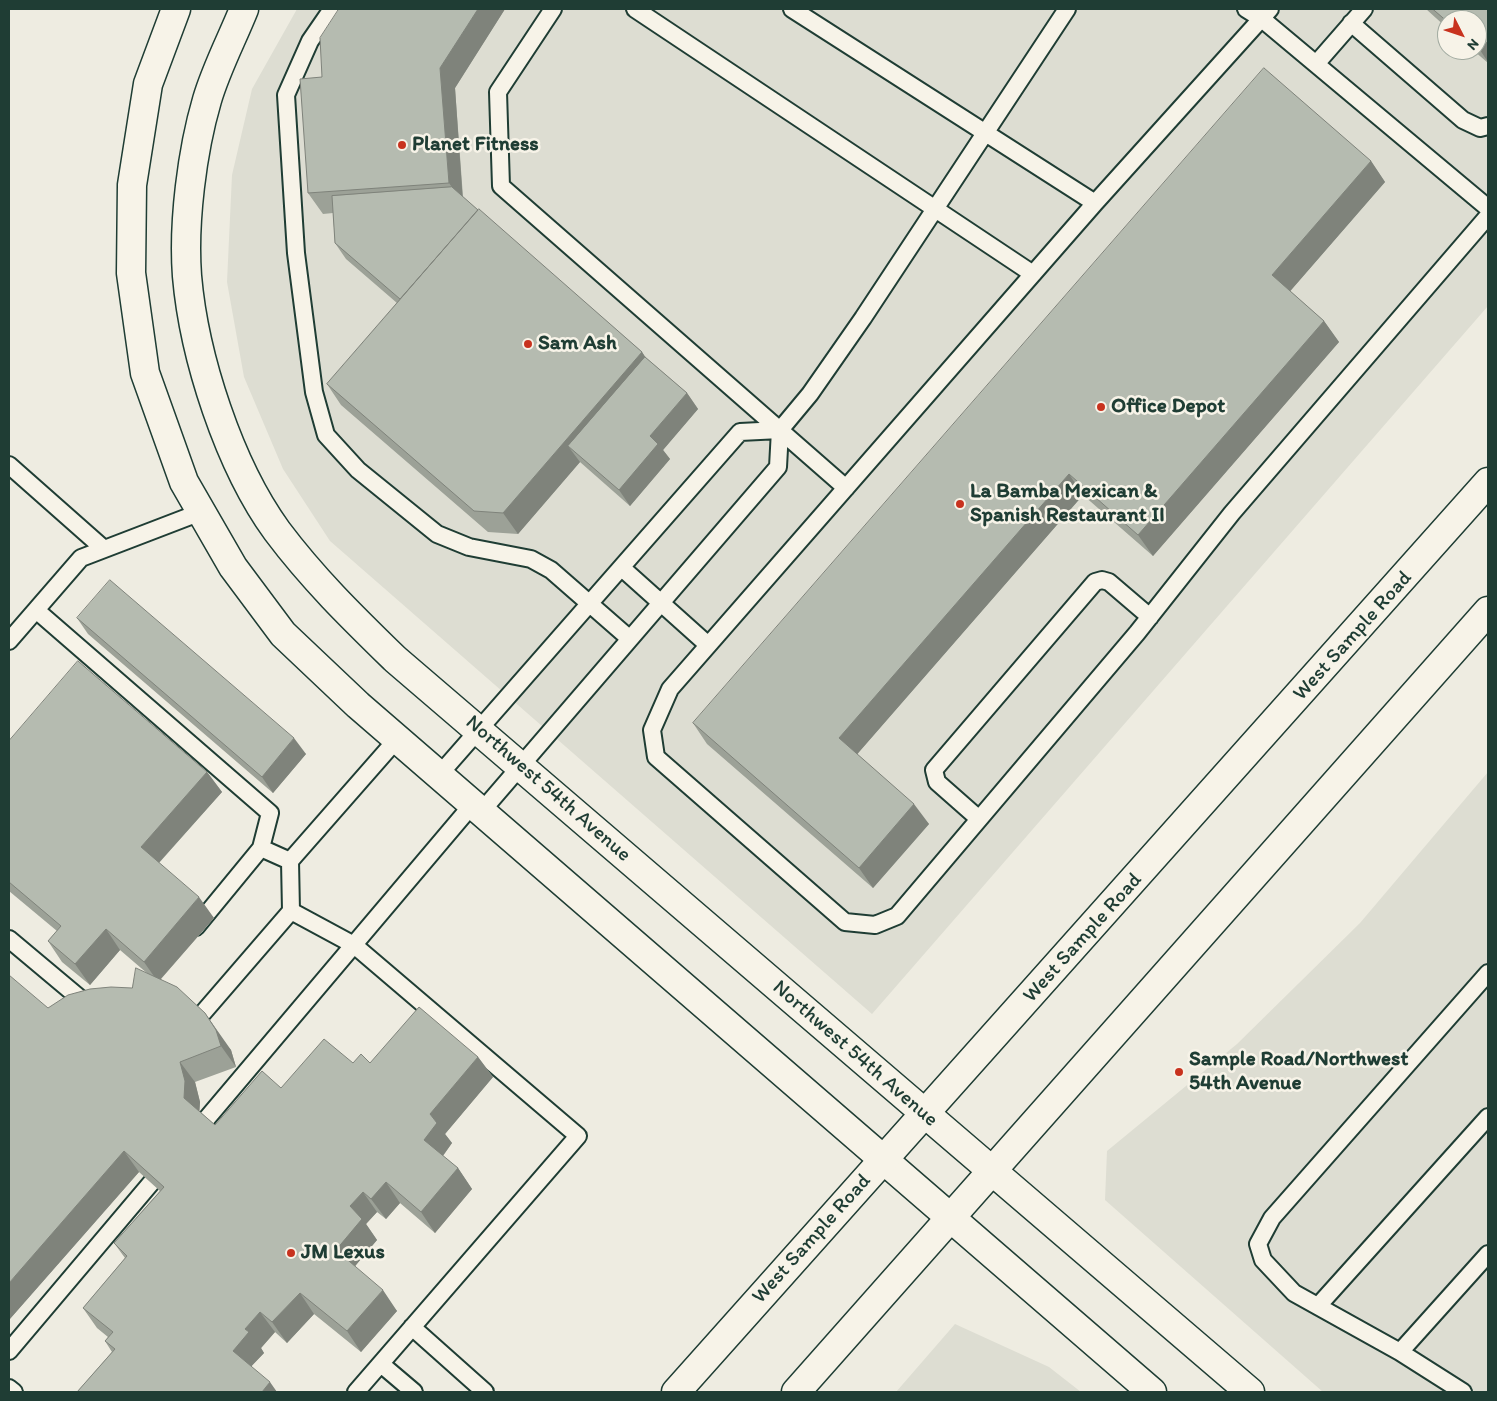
<!DOCTYPE html>
<html>
<head>
<meta charset="utf-8">
<style>
  body { margin:0 }
  #map { position:relative; width:1497px; height:1401px; overflow:hidden; background:#eeece1; font-family:Itim,sans-serif }
  canvas { display:block }
  .frame { position:absolute; inset:0; border:10px solid #1f3d34; pointer-events:none }
  .north { position:absolute; left:1437px; top:10px; width:50px; height:50px; box-sizing:border-box; background:#f7f3e8; border:1px solid #a1aaa0; border-radius:50%; rotate:131deg; font-size:14px; font-weight:700; line-height:20px; text-align:center; color:#1f3d34 }
  .north::after { content:''; display:block; margin:auto; width:18px; height:22px; background:#c8321e; clip-path:polygon(50% 0,100% 100%,50% 72%,0 100%) }
</style>
</head>
<body>
<div id="map">
<canvas width="1497" height="1401"></canvas>
<div class="frame"></div>
<div class="north">N</div>
</div>
<script>
const ctx = document.querySelector('canvas').getContext('2d');
ctx.lineJoin = 'round';
function fillPath(path, color) {
  ctx.fillStyle = color;
  ctx.fill(path, 'evenodd');
}
function trace(path, color, width, dash) {
  ctx.strokeStyle = color;
  ctx.lineWidth = width;
  ctx.lineCap = dash ? 'butt' : 'round';
  ctx.setLineDash(dash || []);
  ctx.stroke(path);
}
function write(font, color, halo, rows, align = 'center') {
  ctx.font = font + ' Itim,sans-serif';
  ctx.lineWidth = 5;
  ctx.setLineDash([]);
  ctx.textBaseline = 'middle';
  ctx.strokeStyle = halo;
  ctx.fillStyle = color;
  for (const [text, x, y, turn = 0] of rows) {
    ctx.save();
    ctx.translate(x, y);
    ctx.rotate((+turn || 0) * Math.PI / 180);
    ctx.textAlign = isNaN(turn) ? turn : align;
    if (halo) ctx.strokeText(text, 0, 0);
    ctx.fillText(text, 0, 0);
    ctx.restore();
  }
}
fillPath(new Path2D(`
  M297,9h1191v297l-616,708 -542,-473 -47,-72 -39,-92 -17,-95 5,-107 20,-86zM1447,20h30v30h-30z
  M1488,772v620h-165l-218,-192 2,-49 130,-107 123,-121z
  M955,1324l94,43 32,25h-185z`), '#ddddd2');
const service = new Path2D(`
  M332,9l-22,32 -24,54 10,158 18,139 12,43 32,35 79,64 32,13 62,12 20,11 79,69
  M553,9l-55,83 3,94 345,302
  M635,9l398,265
  M792,9l303,194
  M1246,9l16,10 226,189
  M1270,9l-175,194 -425,486 -18,41 4,27 189,165 30,3 22,-9 240,-283 95,-120 256,-297
  M1351,23l112,97 17,8 8,-2
  M1316,64l48,-55
  M9,465l95,84
  M622,568l86,77
  M36,610l234,203 -9,35
  M9,641l72,-83 120,-46
  M439,775l301,-343 40,-2
  M481,812l297,-345 2,-37 30,-36 53,-76 204,-309
  M979,819l-42,-37 -3,-12 161,-188 7,-2 7,2 41,35
  M291,911l63,34 224,191 -222,256
  M196,927l65,-79 29,13
  M9,939l74,62 11,-2
  M1488,973l-216,245 -14,26 5,16 31,33 106,59 88,-98
  M202,1014l89,-103 -1,-50 107,-122
  M203,1123l269,-318
  M1318,1306l170,-189
  M412,1327l73,65
  M9,1351l142,-168
  M1400,1352l63,40
  M381,1364l33,28
  M9,1388l5,4`);
const tertiary = new Path2D(`
  M176,9l-28,75 -16,101 -1,88 14,100 39,109 49,85 50,67 75,71 794,687
  M244,9c-12,30 -28,60 -37,91 -15,51 -24,123 -20,176 7,81 42,189 90,255 36,48 75,86 118,128l855,733`);
const primary = new Path2D(`
  M676,1392l812,-910
  M796,1392l692,-781`);
trace(service, '#1f3d34', 20);
trace(tertiary, '#1f3d34', 31);
trace(primary, '#1f3d34', 31);
trace(service, '#f7f3e8', 16);
trace(tertiary, '#f7f3e8', 28);
trace(primary, '#f7f3e8', 28);
fillPath(new Path2D(`
  M339,9h166l-50,79 8,109 179,155 3,5 42,36 11,16 -35,41 7,9 -40,47 -50,-44 -62,72 -30,-2 -147,-127 -14,-21 70,-81 -51,-44 -11,-16 -2,-30 -10,1 -15,-21 14,-116z
  M1426,9h62v54l-15,-13h4v-30h-30v8z
  M1371,161l14,21 -95,109 34,30 15,21 -186,214 -70,-61 -226,259 72,70 -56,64 -166,-144 -14,-21z
  M77,618l229,136 -33,39 -185,-159z
  M9,741l198,31 15,20 -63,71 55,55 -53,61 70,71 5,17 -41,15 5,20 -1,9 16,14 66,-37 72,-25 125,-6 15,20 -48,57 7,9 -9,13 15,12 14,21 -37,44 -35,-30 -14,16 -9,-7 -11,12 11,16 -22,26 42,45 -36,41 -47,-38 -27,29 -12,-11 -14,16 3,5 -13,13 26,26h-200l35,-40 -7,-11 3,-4 -11,-9 -14,-20 42,-50 -11,-15 46,-52 -21,-19 -130,148 39,-312 84,-20 16,-14 -28,-24 -30,35 -28,-23 -14,-21 9,-10 -48,-40z`), '#9ca197');
fillPath(new Path2D(`
  M478,9h27l-50,79 8,115 -14,-20 -9,-115z
  M1488,41v21l-8,-12z
  M1371,161l14,21 -99,114 -14,-21z
  M1324,321l15,21 -186,214 -15,-21z
  M642,352l14,21 -88,73 12,16 -62,72 -15,-21z
  M687,393l11,16 -35,41 7,9 -40,47 -11,-16 31,-54z
  M1069,474l14,21 -230,264 -14,-21z
  M294,738l12,16 -33,39 -11,-16z
  M207,772l15,20 -67,75 -14,-20z
  M914,804l15,20 -56,64 -14,-20z
  M199,897l15,21 -56,64 -14,-20z
  M106,929l14,21 -30,35 -15,-21z
  M205,1013l26,37 5,17 -15,-21z
  M478,1057l15,20 -48,57 7,9 -13,18 -15,-21 6,-26z
  M180,1062l15,20 5,20 -1,17 -15,-21z
  M124,1151l15,21 -130,148v-37z
  M458,1168l14,21 -37,44 -14,-21z
  M386,1182l14,21 -14,16 -15,-20z
  M363,1192l14,20 -11,12 11,16 -26,31 -15,-21 14,-44z
  M383,1290l14,21 -36,41 -14,-21z
  M300,1293l14,21 -27,29 -15,-21z
  M260,1312l15,20 -14,16 3,5 -17,18 -14,-20 12,-22z
  M270,1382l7,10h-15z`), '#7f837b');
const building = new Path2D(`
  M339,9h139l-38,59 9,115 -141,10 -8,-114 22,-2 -2,-39z
  M1433,9h55v32l-8,9 -3,-3v-27h-30v1z
  M1264,68l107,93 -99,114 52,46 -186,214 -69,-61 -230,264 75,66 -55,64 -166,-145z
  M452,187l26,23 -78,89 -65,-56 -3,-47z
  M479,209l163,143 -139,161 -29,-2 -147,-127z
  M645,357l42,36 -37,43 8,8 -39,46 -51,-44z
  M110,580l184,158 -32,39 -185,-159z
  M78,661l129,111 -66,75 58,50 -55,65 -38,-33 -31,35 -27,-23 13,-15 -52,-44v-141z
  M136,968l41,19 28,26 11,17 5,16 -41,16 5,19 -1,17 31,27 47,-54 19,17 43,-49 29,24 8,-9 9,9 49,-56 59,50 -48,57 7,9 -13,17 34,28 -37,44 -35,-30 -15,17 -8,-7 -13,14 12,13 -26,31 47,40 -36,41 -47,-38 -28,29 -12,-10 -15,17 4,3 -16,19 37,31 -8,10h-185l38,-43 -10,-8 8,-9 -30,-24 44,-52 -13,-13 50,-56 -40,-36 -115,132v-308l39,33 20,-13 22,-6 21,-2 21,1z`);
fillPath(building, '#b5bbb0');
trace(building, '#7f837b', 1);
for (const [x, y, r, color] of [
  [402,145,5,"#c8321e"],
  [528,344,5,"#c8321e"],
  [1101,407,5,"#c8321e"],
  [960,504,5,"#c8321e"],
  [1179,1072,5,"#c8321e"],
  [291,1253,5,"#c8321e"]
]) {
  const dot = new Path2D();
  dot.arc(x, y, r, 0, 2 * Math.PI);
  ctx.fillStyle = color;
  ctx.fill(dot);
  trace(dot, '#f7f3e8', 2);
}
write('bold 21px', '#1f3d34', '#f7f3e8', [
  ["Planet Fitness",412,145],
  ["Sam Ash",538,344],
  ["Office Depot",1111,407],
  ["La Bamba Mexican &",970,492],
  ["Spanish Restaurant II",970,516],
  ["Sample Road/Northwest",1189,1060],
  ["54th Avenue",1189,1084],
  ["JM Lexus",301,1253]
], 'left');
write('21px', '#1f3d34', '#f7f3e8', [
  ["West Sample Road",1353,636,-48],
  ["Northwest 54th Avenue",548,789,41],
  ["West Sample Road",1083,938,-48],
  ["Northwest 54th Avenue",855,1054,41],
  ["West Sample Road",812,1239,-48]
]);
</script>
</body>
</html>
